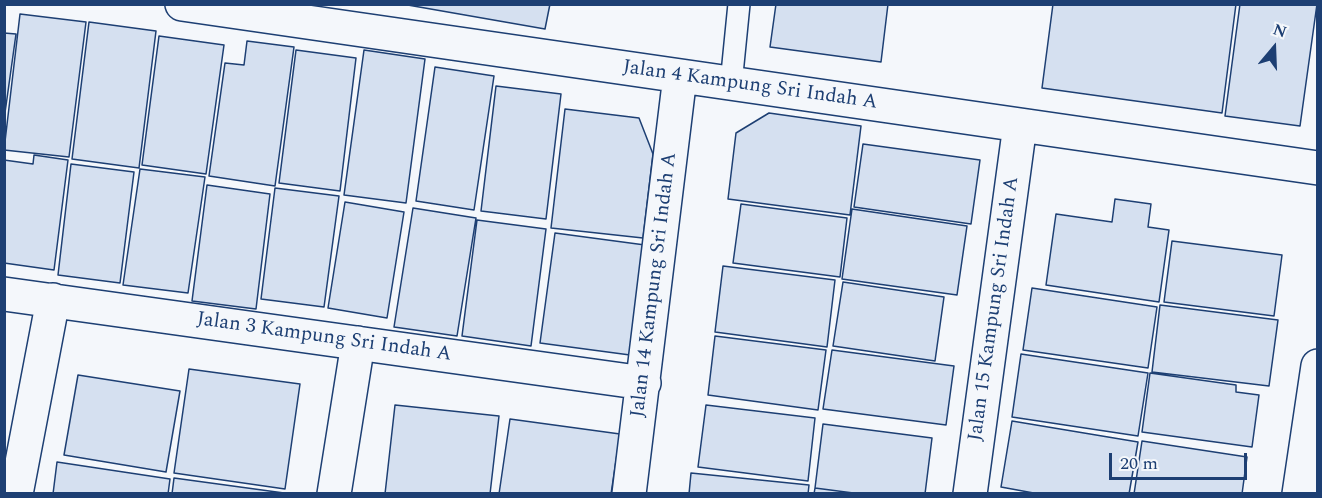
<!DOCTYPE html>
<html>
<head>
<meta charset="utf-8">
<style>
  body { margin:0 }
  #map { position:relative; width:1322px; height:498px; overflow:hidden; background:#f4f7fb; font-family:Spectral,serif }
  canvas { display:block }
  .frame { position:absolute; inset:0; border:6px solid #1d3f73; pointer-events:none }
  .north { position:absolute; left:1244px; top:18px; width:60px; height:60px; -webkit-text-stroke:4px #f4f7fb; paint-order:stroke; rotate:19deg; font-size:16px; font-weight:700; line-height:24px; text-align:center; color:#1d3f73 }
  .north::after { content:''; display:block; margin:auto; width:21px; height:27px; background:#1d3f73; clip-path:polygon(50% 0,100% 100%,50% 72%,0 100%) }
  .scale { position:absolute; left:1109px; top:453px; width:138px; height:27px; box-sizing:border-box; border:3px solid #1d3f73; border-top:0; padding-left:8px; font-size:18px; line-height:21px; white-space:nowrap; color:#1d3f73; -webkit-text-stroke:4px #f4f7fb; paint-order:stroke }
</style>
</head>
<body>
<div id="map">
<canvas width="1322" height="498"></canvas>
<div class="frame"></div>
<div class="north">N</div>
<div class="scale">20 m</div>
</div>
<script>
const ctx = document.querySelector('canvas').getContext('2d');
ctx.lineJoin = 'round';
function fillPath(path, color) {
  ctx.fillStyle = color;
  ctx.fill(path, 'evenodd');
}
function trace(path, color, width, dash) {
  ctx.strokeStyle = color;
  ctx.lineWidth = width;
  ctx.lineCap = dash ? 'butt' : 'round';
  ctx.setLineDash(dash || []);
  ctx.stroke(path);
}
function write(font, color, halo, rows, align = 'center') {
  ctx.font = font + ' Spectral,serif';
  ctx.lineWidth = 4.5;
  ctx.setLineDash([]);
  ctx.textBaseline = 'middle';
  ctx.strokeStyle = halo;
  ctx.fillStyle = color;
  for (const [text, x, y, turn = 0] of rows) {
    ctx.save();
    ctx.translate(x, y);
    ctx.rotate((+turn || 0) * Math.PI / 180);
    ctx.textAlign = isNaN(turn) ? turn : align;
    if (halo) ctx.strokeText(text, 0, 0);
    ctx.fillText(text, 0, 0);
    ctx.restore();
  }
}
const building = new Path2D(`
  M402,4h148l-5,25z
  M776,4h112l-7,58 -111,-15z
  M1053,4h183l-14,109 -180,-25z
  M1240,4h77l-17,122 -75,-10z
  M20,14l66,8 -17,135 -65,-7z
  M89,22l67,9 -17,137 -67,-9z
  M4,33l12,1 -12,86z
  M159,36l65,9 -18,129 -64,-9z
  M247,41l47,6 -19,139 -66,-10 16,-113 19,2z
  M296,50l60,8 -16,133 -61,-8z
  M364,50l61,9 -19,144 -62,-8z
  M435,67l59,9 -20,134 -58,-9z
  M496,86l65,8 -15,125 -65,-8z
  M565,109l74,9 14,36 -10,84 -92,-10z
  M769,113l92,13 -11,89 -122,-16 8,-66z
  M863,144l117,16 -9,64 -117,-17z
  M34,155l34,5 -14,110 -50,-7v-103l29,4z
  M71,164l63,8 -14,111 -62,-8z
  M140,169l65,8 -17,116 -65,-8z
  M207,185l63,9 -14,115 -64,-8z
  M275,188l64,8 -15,111 -63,-8z
  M1115,199l36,5 -3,23 21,3 -10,72 -113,-17 10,-71 56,8z
  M345,202l59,10 -17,106 -59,-10z
  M741,204l106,14 -7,59 -107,-14z
  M413,208l63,10 -19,118 -63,-9z
  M852,209l115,17 -10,69 -115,-16z
  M477,220l69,9 -15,117 -69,-10z
  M555,233l90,12 -15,110 -90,-12z
  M1172,241l110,14 -8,61 -110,-14z
  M723,266l112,14 -8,67 -112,-15z
  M843,282l101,15 -9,64 -102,-15z
  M1032,288l125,19 -9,61 -125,-18z
  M1160,305l118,15 -9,66 -117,-14z
  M715,336l111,14 -8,60 -110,-15z
  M832,350l122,16 -8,59 -123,-16z
  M1021,354l127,19 -10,63 -126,-19z
  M189,369l111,15 -15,105 -111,-16z
  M1150,373l86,12v7l23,3 -7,52 -110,-15z
  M78,375l102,16 -14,81 -102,-17z
  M395,405l104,11 -9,78h-105z
  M706,405l109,13 -7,63 -110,-14z
  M510,419l110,15 -9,60h-112z
  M1012,421l126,21 -9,52h-90l-38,-7z
  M823,424l109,14 -7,56h-64l-46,-6z
  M1142,441l105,16 -5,37h-108z
  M57,462l113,17 -2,15h-115z
  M691,473l118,12 -1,9h-119z
  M174,478l110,15v1h-112z
  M815,488l46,6h-47z`);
fillPath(building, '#d5e0f0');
trace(building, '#1d3f73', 1.5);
const lane = new Path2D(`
  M731,84l8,-80`);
const street = new Path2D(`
  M182,4l1136,164
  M4,294l640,89
  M16,494l37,-194
  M334,494l24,-151
  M629,494l51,-418
  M970,494l50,-369
  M1299,494l19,-128`);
trace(lane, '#1d3f73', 24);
trace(street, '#1d3f73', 36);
trace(lane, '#f4f7fb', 21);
trace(street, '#f4f7fb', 33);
write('20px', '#1d3f73', '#f4f7fb', [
  ["Jalan 4 Kampung Sri Indah A",750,86,8],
  ["Jalan 14 Kampung Sri Indah A",655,285,-83],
  ["Jalan 15 Kampung Sri Indah A",995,309,-82],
  ["Jalan 3 Kampung Sri Indah A",324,338,8]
]);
</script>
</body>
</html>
